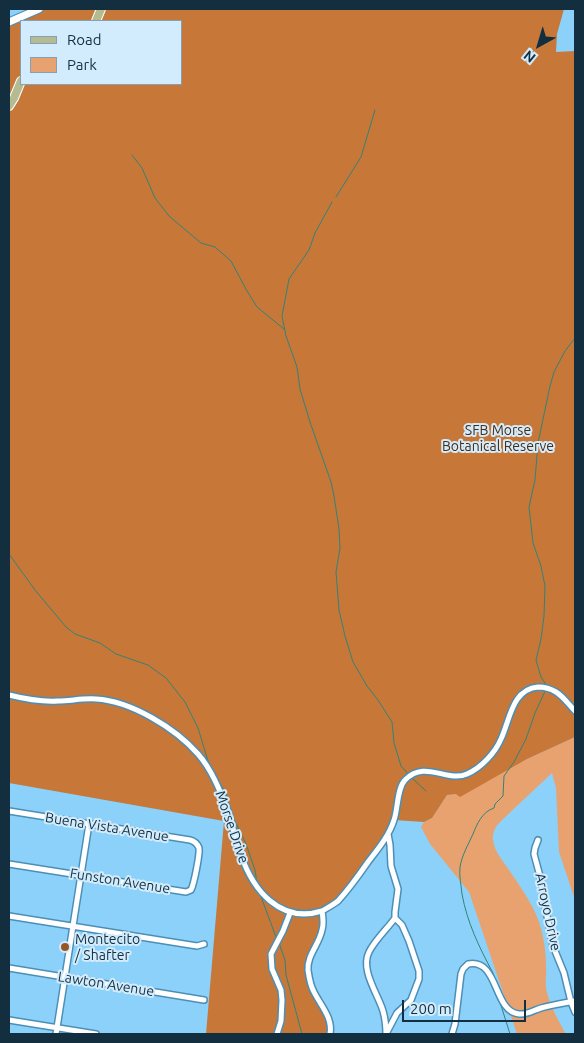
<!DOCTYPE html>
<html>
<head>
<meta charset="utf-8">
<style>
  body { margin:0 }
  #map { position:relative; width:584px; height:1043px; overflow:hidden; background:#8cd1fa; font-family:Ubuntu,sans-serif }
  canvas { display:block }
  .frame { position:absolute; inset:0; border:10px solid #132f3f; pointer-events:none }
  .legend { position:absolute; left:20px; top:20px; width:162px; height:65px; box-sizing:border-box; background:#d2ecfd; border:1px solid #86a0b1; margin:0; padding:6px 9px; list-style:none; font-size:15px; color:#132f3f }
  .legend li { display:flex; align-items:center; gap:10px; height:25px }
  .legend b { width:25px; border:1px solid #86a0b1 }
  .north { position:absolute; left:514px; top:20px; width:50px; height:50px; -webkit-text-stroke:4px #d2ecfd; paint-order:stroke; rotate:219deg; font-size:14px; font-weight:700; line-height:20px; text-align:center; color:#132f3f }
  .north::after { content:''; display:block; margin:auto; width:18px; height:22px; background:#132f3f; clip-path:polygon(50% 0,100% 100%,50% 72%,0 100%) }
  .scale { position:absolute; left:402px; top:1000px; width:124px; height:22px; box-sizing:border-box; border:2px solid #132f3f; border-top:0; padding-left:6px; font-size:15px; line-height:18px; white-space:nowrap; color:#132f3f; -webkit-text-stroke:4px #d2ecfd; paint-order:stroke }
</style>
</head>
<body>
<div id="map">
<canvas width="584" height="1043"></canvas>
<div class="frame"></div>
<ul class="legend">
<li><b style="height:6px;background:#b5bb90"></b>Road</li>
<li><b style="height:14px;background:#e8a270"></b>Park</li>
</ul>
<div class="north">N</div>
<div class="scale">200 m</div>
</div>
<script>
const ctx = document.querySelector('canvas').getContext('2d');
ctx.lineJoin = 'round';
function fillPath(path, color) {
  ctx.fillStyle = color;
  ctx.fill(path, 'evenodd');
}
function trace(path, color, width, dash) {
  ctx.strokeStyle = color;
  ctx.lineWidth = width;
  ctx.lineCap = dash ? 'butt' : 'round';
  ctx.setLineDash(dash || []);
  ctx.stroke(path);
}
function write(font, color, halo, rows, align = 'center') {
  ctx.font = font + ' Ubuntu,sans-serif';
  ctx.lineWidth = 4;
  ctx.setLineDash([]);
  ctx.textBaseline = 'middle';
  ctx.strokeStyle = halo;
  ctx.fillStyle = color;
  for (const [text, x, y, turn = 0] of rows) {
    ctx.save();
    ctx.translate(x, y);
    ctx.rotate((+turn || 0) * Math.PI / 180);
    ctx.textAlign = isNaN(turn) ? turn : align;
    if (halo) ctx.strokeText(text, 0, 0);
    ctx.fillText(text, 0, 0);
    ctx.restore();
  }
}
fillPath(new Path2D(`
  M575,737v163l-16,-48 -3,-64 -4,-15 -50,47c-6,6 -10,12 -9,20 1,11 10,21 16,30 9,13 18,26 25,40 8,16 12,37 12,56 1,7 -1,14 0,22 3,16 12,32 20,46h-49l-48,-142 -39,-48 -9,-17 3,-5 8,-4 15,-23 9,-1 71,-35z`), '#e8a270');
fillPath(new Path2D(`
  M39,9h525l-7,25 -1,18 19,-1v686l-48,22 -67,38 -4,-3 -9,1 -15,23 -8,4 -30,-2 -3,7 -46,65 -23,19 1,13 -14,34v21l17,34 4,21h-124l18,-213 -215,-38v-761zM21,21h160v63h-160z`), '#c77738');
trace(new Path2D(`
  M132,155l10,13 13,30 14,18 32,27 14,4 16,14 16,30 10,16 27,22
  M336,197l25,-40 14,-47
  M332,202l-17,31 -6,17 -20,29 -7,37 4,20 11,31 3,22 10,33 21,60 3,14 5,33 1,19 -4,24 3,38 6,26 8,26 14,24 11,14 14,22 2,21 7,23 8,9
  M9,554l26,36 31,37 9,7 25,9 16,11 32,11 18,13 19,24 13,26 11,36
  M547,686l-6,-9 -5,-17 5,-21 3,-23 1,-30 -4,-20 -8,-23 -4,-36 6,-27 3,-37 12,-57 4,-14 11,-21 10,-13
  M412,778l14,13
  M218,781l8,12 4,18 16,33 9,26 2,13
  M260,894l16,43
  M279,943l6,17 1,15 16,59
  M494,978l-1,-5c-14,-26 -26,-51 -31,-79 -1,-10 -3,-18 -2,-27 2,-12 8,-22 13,-33 4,-10 9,-22 21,-26l1,-4 8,-8 1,-20 10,-14 12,-23 9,-26 11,-24
  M499,999l11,35`), '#328378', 1);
const street = new Path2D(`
  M9,695c16,4 32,7 49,6 12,0 25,-3 38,-2 35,2 79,29 102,55 14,16 22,37 30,57 5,14 7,30 13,44 12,35 39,69 81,56
  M9,811l181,29c4,1 7,3 9,8 1,6 -5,36 -8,42l-5,2 -177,-28
  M538,840l-3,8 -1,6 7,26 4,26 8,40 11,27 7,29 4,10
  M9,916l188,30 7,-2
  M9,968l195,32
  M9,1020l87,14
  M56,1034l33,-210
  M277,1034l4,-13 1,-21 -1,-10 -9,-21 -1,-15 12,-23 7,-18
  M330,1034c3,-16 -9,-28 -16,-42 -4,-7 -5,-15 -6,-22 -1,-15 11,-25 14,-40 2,-6 1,-13 0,-19 5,-3 11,-6 16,-10 11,-12 21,-26 30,-39 10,-13 21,-26 26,-42 4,-11 3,-32 11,-40 20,-21 42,3 62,-6 14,-6 28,-21 34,-35 9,-19 11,-50 37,-52 7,0 13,2 18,5 8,5 13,13 19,19
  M386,1034l11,-21 14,-13 8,-21v-8l-10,-30 -7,-16 -7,-7v-6l3,-23 -7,-23 -1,-21 -2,-11
  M386,1034c0,-8 -1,-16 -3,-23 -5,-17 -23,-41 -14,-59 6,-12 18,-23 26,-34
  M452,1034l3,-10 6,-50 2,-5 5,-5c31,-6 25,48 51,50 8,1 15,-4 22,-6 11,-3 23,-5 34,-7`);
const secondary = new Path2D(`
  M9,22l30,-13`);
const primary = new Path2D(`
  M96,21l5,-12
  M9,106l5,-8 7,-17`);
trace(street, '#4c8fb6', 8);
trace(secondary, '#4c8fb6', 9);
trace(primary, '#fff', 10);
trace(street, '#fff', 5);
trace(secondary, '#fff', 7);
trace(primary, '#b5bb90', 8);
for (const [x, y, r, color] of [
  [65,947,5,"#985722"]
]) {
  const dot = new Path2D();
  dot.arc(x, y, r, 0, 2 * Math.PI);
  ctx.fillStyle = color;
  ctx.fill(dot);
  trace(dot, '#d2ecfd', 2);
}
write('14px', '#4d2b11', '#d2ecfd', [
  ["SFB Morse",498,430],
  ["Botanical Reserve",498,446]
]);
write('14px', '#132f3f', '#d2ecfd', [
  ["Buena Vista Avenue",107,827,9],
  ["Morse Drive",232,827,71],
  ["Funston Avenue",120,881,9],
  ["Arroyo Drive",548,912,78],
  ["Lawton Avenue",106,984,9]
]);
write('14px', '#132f3f', '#d2ecfd', [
  ["Montecito",75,939],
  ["/ Shafter",75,955]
], 'left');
</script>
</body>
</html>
